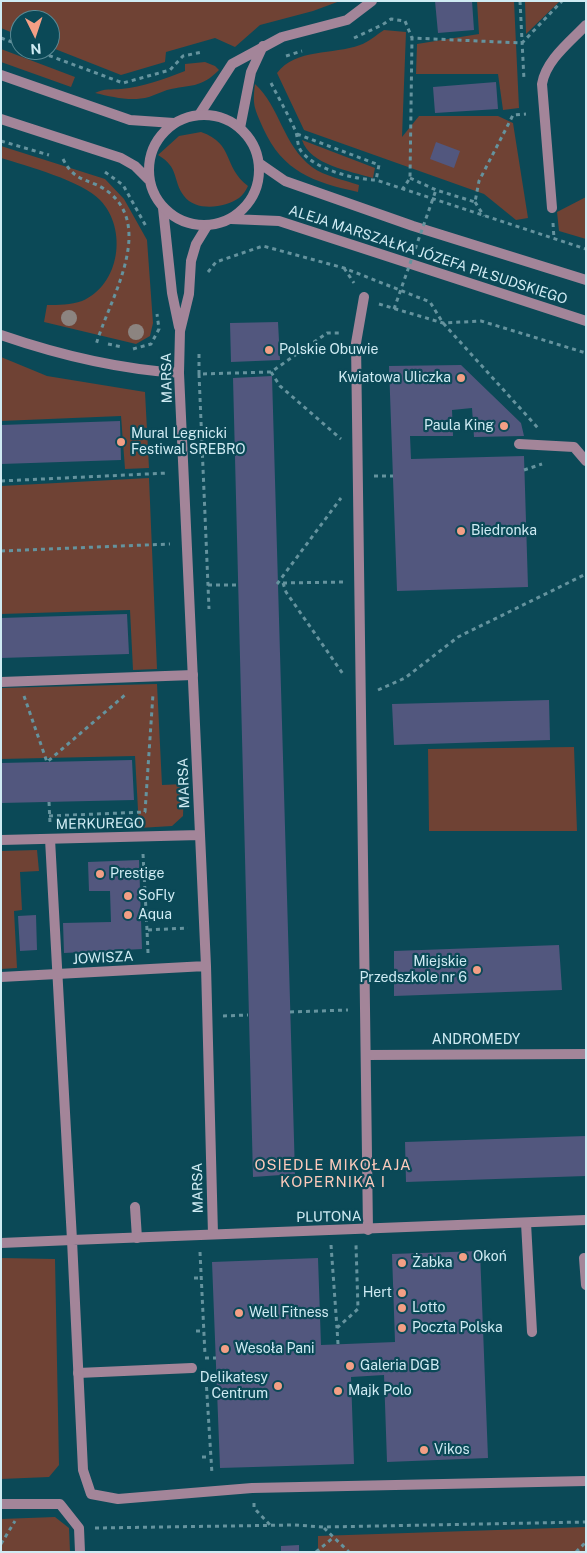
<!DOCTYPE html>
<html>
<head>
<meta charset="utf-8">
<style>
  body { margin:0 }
  #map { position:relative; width:587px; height:1553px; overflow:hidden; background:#0b4957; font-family:"Public Sans",sans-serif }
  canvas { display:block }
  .frame { position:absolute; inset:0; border:2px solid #cfebf3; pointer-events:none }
  .north { position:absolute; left:10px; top:10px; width:50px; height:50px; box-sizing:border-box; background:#0b4957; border:1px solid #598a95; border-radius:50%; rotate:176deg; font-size:14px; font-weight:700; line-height:20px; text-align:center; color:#cfebf3 }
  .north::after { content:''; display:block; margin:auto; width:18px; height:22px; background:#f39f85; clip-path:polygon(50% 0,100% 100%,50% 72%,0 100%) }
</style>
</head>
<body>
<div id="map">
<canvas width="587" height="1553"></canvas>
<div class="frame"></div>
<div class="north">N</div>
</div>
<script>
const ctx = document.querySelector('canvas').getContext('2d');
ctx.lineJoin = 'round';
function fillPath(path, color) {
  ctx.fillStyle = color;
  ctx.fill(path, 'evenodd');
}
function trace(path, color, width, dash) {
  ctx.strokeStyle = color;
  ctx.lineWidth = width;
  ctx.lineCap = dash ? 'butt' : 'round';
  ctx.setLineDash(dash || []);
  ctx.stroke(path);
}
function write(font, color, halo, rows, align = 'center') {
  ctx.font = font + ' "Public Sans",sans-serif';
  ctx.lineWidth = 4.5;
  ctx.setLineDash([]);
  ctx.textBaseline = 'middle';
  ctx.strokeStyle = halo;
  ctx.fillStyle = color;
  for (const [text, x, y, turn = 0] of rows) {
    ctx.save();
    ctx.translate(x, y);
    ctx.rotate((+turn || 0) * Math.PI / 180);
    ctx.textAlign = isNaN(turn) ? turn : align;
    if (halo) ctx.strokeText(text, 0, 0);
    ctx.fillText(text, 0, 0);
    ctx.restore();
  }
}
fillPath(new Path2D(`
  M1,1h339l-27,10 -53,14 -25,22 -20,-9 -49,14 -1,10 -44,13 -71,-28v-27h-30v16l-19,-8z
  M477,1h37l5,107 -16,2 -5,-36h-82l1,-30 62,-10z
  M525,1h35l-34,33z
  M384,30l22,2 -4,105 17,-21h79l15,7 15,95 -12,2 -32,-26 -180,-64 -27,-57c19,-25 56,-18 83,-28 9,-3 16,-10 24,-15z
  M1,49l74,28 -4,10 -70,-25z
  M205,62l10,4 4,4c-19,19 -28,14 -52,20 -6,2 -12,5 -18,7 -18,5 -36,0 -54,-4 10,-5 16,-3 26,-4 22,-2 43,-10 64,-18v-7z
  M255,84c25,23 28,61 57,83 12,9 32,13 47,18l-1,7c-45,-10 -75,-20 -95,-64 -8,-19 -11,-22 -8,-44z
  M201,132c34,12 21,34 47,54 -2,4 -5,9 -9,12 -14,10 -43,14 -55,-2 -12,-16 -4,-28 -26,-41l21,-19z
  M302,140l73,28 -2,10c-23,-7 -63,-13 -71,-38z
  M1,146l104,33 19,20 23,41 6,83 -3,13 -14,8 -92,-22 3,-17c11,0 24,0 35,-4 38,-16 46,-72 18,-101 -18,-19 -73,-34 -99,-42z
  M586,197v42l-27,-8 -2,-19z
  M1,357l46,19 98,16 4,76 -24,1 -4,-53 -120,5z
  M149,478l8,191 -24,1 -3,-60 -129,4v-128z
  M157,684l5,101 22,-1 -1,32 -11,10 -33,2 -4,-72 -134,3v-71z
  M574,747l3,84h-148l-1,-82z
  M37,850l2,21 -19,1 2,38 -8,1 3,57 -16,1v-118z
  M1,1258l54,1 4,206 -10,12 -48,2z
  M55,1517l14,11 1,24h-69v-33z
  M586,1527v25h-268v-16z`), '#6f4234');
fillPath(new Path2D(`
  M435,1h37l2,29 -36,3z
  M496,82l2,27 -63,4 -2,-26z
  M436,142l24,9 -6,17 -24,-9z
  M278,322l2,38 -49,2 -1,-39z
  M461,365l60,58 3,13 -50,1 -2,-29 -20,2 1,26h-43l1,23 113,-3 4,131 -131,4 -8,-225z
  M272,376l23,798 -42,3 -20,-799z
  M120,421l1,39 -120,4v-39z
  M127,614l2,40 -128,4v-40z
  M549,700l1,40 -156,5 -2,-41z
  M132,760l2,40 -133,3v-40z
  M139,860l3,89 -78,4 -1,-30 48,-1 -1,-31h-21l-1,-29z
  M36,915l1,35 -17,1 -2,-35z
  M559,945l3,45 -168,6v-45z
  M586,1136v40l-180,6 -1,-40z
  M480,1251l8,207 -101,4 -3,-87 -33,2 3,87 -134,4 -8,-206 106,-4 3,87 74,-3 -3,-88z
  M299,1545v7h-18v-6z`), '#52577e');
trace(new Path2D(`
  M520,1l4,79
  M1,38l19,7
  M354,38l28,-13 9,-6 14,2 7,17
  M34,50l89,33 47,-13 13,-14 19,-4
  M286,56l16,-5
  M271,83c8,16 18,33 25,49 2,7 1,13 5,19 15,19 52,28 75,29l210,69
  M297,134l82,31 -3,15
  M1,141l48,14
  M63,159c13,26 28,18 48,35 43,38 -3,108 -15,151
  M105,172l18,13 24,43
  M410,178l26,12 39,12 4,-21 31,-60 3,-6 13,-1
  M402,190l8,-12 2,-140 110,5 40,-42
  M475,202l9,14
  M553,223l1,16
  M344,268l10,15
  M208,272l8,-10 47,-16 81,22 86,34 13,21 95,105
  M379,304l64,19 38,-2 105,32
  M108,344l14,3
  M133,349l18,-5 8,-15 -2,-15
  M199,354v20l72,-2 56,-39h15
  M271,372l9,14 61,53
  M199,374l10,235
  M524,470l18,-6
  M374,476h19
  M1,481l167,-8
  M1,551l169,-7
  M283,583l3,9 57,82
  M283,583l61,-1
  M277,584l64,-86
  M208,585h30
  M378,690l27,-12 53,-41 128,-63
  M24,696l23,66 78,-67
  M49,802l1,21
  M49,816l96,-4 8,-118
  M143,854l4,76
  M148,953l-1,-23 41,-2
  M290,1012l58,-2
  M223,1016l25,-1
  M331,1245l6,83
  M200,1252l5,103
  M194,1278h7
  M196,1331h7
  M338,1344l-1,-16 21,-19 -2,-64
  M205,1358h11
  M206,1379l6,95
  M202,1457h8
  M254,1503v5l17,18
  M95,1528l199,-3 30,2 262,-5
  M324,1528l25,24
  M1,1544l14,-23
  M316,1552l18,-15
  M576,1552l10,-10`), '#65939e', 3, [4, 4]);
trace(new Path2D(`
  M552,208l-10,-124c4,-24 28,-42 44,-59
  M1,682l192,-7
  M366,1055l220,-1
  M135,1207l2,31
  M526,1223l6,109
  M1,1243l71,-3 -22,-401
  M584,1258l2,27
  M78,1373l114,-5`), '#a38599', 10);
trace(new Path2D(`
  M364,297l-8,46 12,887
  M519,444l55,3 12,14
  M1,1504h59l19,24 1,24`), '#a38599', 10);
trace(new Path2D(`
  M199,115l33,-51 50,-27 65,-17 25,-19
  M240,128l11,-56 12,-26
  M163,208l9,85 7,34
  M207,226l-11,18 -5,17 -2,33 -9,37 -1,42 27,593 7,268
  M1,335c58,20 117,34 178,38
  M1,840l199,-5
  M1,977l205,-11
  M586,1220l-514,20 11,230 8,24 27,5 134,-11 334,-7`), '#a38599', 10);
trace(new Path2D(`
  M1,75l129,45 44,3
  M149 170a55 55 0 1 1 110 0a55 55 0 1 1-110 0Z
  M1,119l120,39 14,8 14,14
  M259,163l26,18 128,45 173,54
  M231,219l48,2 307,100`), '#a38599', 10);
trace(new Path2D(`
  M394,309l42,-119`), '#65939e', 3, [4, 4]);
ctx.fillStyle = '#8c8480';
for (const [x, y] of [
  [69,318],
  [136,332]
]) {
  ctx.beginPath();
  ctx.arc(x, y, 8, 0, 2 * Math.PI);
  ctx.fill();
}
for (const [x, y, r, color] of [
  [269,350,5,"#f39f85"],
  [461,378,5,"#f39f85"],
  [504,426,5,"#f39f85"],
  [121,442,5,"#f39f85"],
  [461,531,5,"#f39f85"],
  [100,874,5,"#f39f85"],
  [128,896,5,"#f39f85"],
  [128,915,5,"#f39f85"],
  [477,970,5,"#f39f85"],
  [463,1257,5,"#f39f85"],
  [402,1263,5,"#f39f85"],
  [402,1293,5,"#f39f85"],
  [402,1308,5,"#f39f85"],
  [239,1313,5,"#f39f85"],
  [402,1328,5,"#f39f85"],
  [225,1349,5,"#f39f85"],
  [350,1366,5,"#f39f85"],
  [278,1386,5,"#f39f85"],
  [338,1391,5,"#f39f85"],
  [424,1450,5,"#f39f85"]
]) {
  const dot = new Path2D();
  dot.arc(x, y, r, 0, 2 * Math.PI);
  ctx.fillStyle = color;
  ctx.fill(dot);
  trace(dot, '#0b4957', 2);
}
write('14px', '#cfebf3', '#0b4957', [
  ["ALEJA MARSZAŁKA JÓZEFA PIŁSUDSKIEGO",428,255,18],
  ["MARSA",167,378,-91],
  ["MARSA",184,783,-92],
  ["MERKUREGO",100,824,-1],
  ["JOWISZA",103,958,-3],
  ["ANDROMEDY",476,1040],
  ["MARSA",198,1188,-91],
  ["PLUTONA",329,1217,-1]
]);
write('14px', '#cfebf3', '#0b4957', [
  ["Polskie Obuwie",279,350],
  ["Kwiatowa Uliczka",451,378,"right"],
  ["Paula King",494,426,"right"],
  ["Mural Legnicki",131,434],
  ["Festiwal SREBRO",131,450],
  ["Biedronka",471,531],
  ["Prestige",110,874],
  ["SoFly",138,896],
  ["Aqua",138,915],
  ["Miejskie",467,962,"right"],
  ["Przedszkole nr 6",467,978,"right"],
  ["Okoń",473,1257],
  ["Żabka",412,1263],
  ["Hert",392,1293,"right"],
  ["Lotto",412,1308],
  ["Well Fitness",249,1313],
  ["Poczta Polska",412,1328],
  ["Wesoła Pani",235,1349],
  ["Galeria DGB",360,1366],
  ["Delikatesy",268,1378,"right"],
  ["Centrum",268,1394,"right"],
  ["Majk Polo",348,1391],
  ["Vikos",434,1450]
], 'left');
ctx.letterSpacing = '1px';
write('15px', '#fccabb', '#0b4957', [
  ["OSIEDLE MIKOŁAJA",333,1165],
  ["KOPERNIKA I",333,1182]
]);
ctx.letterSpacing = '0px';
</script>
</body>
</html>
